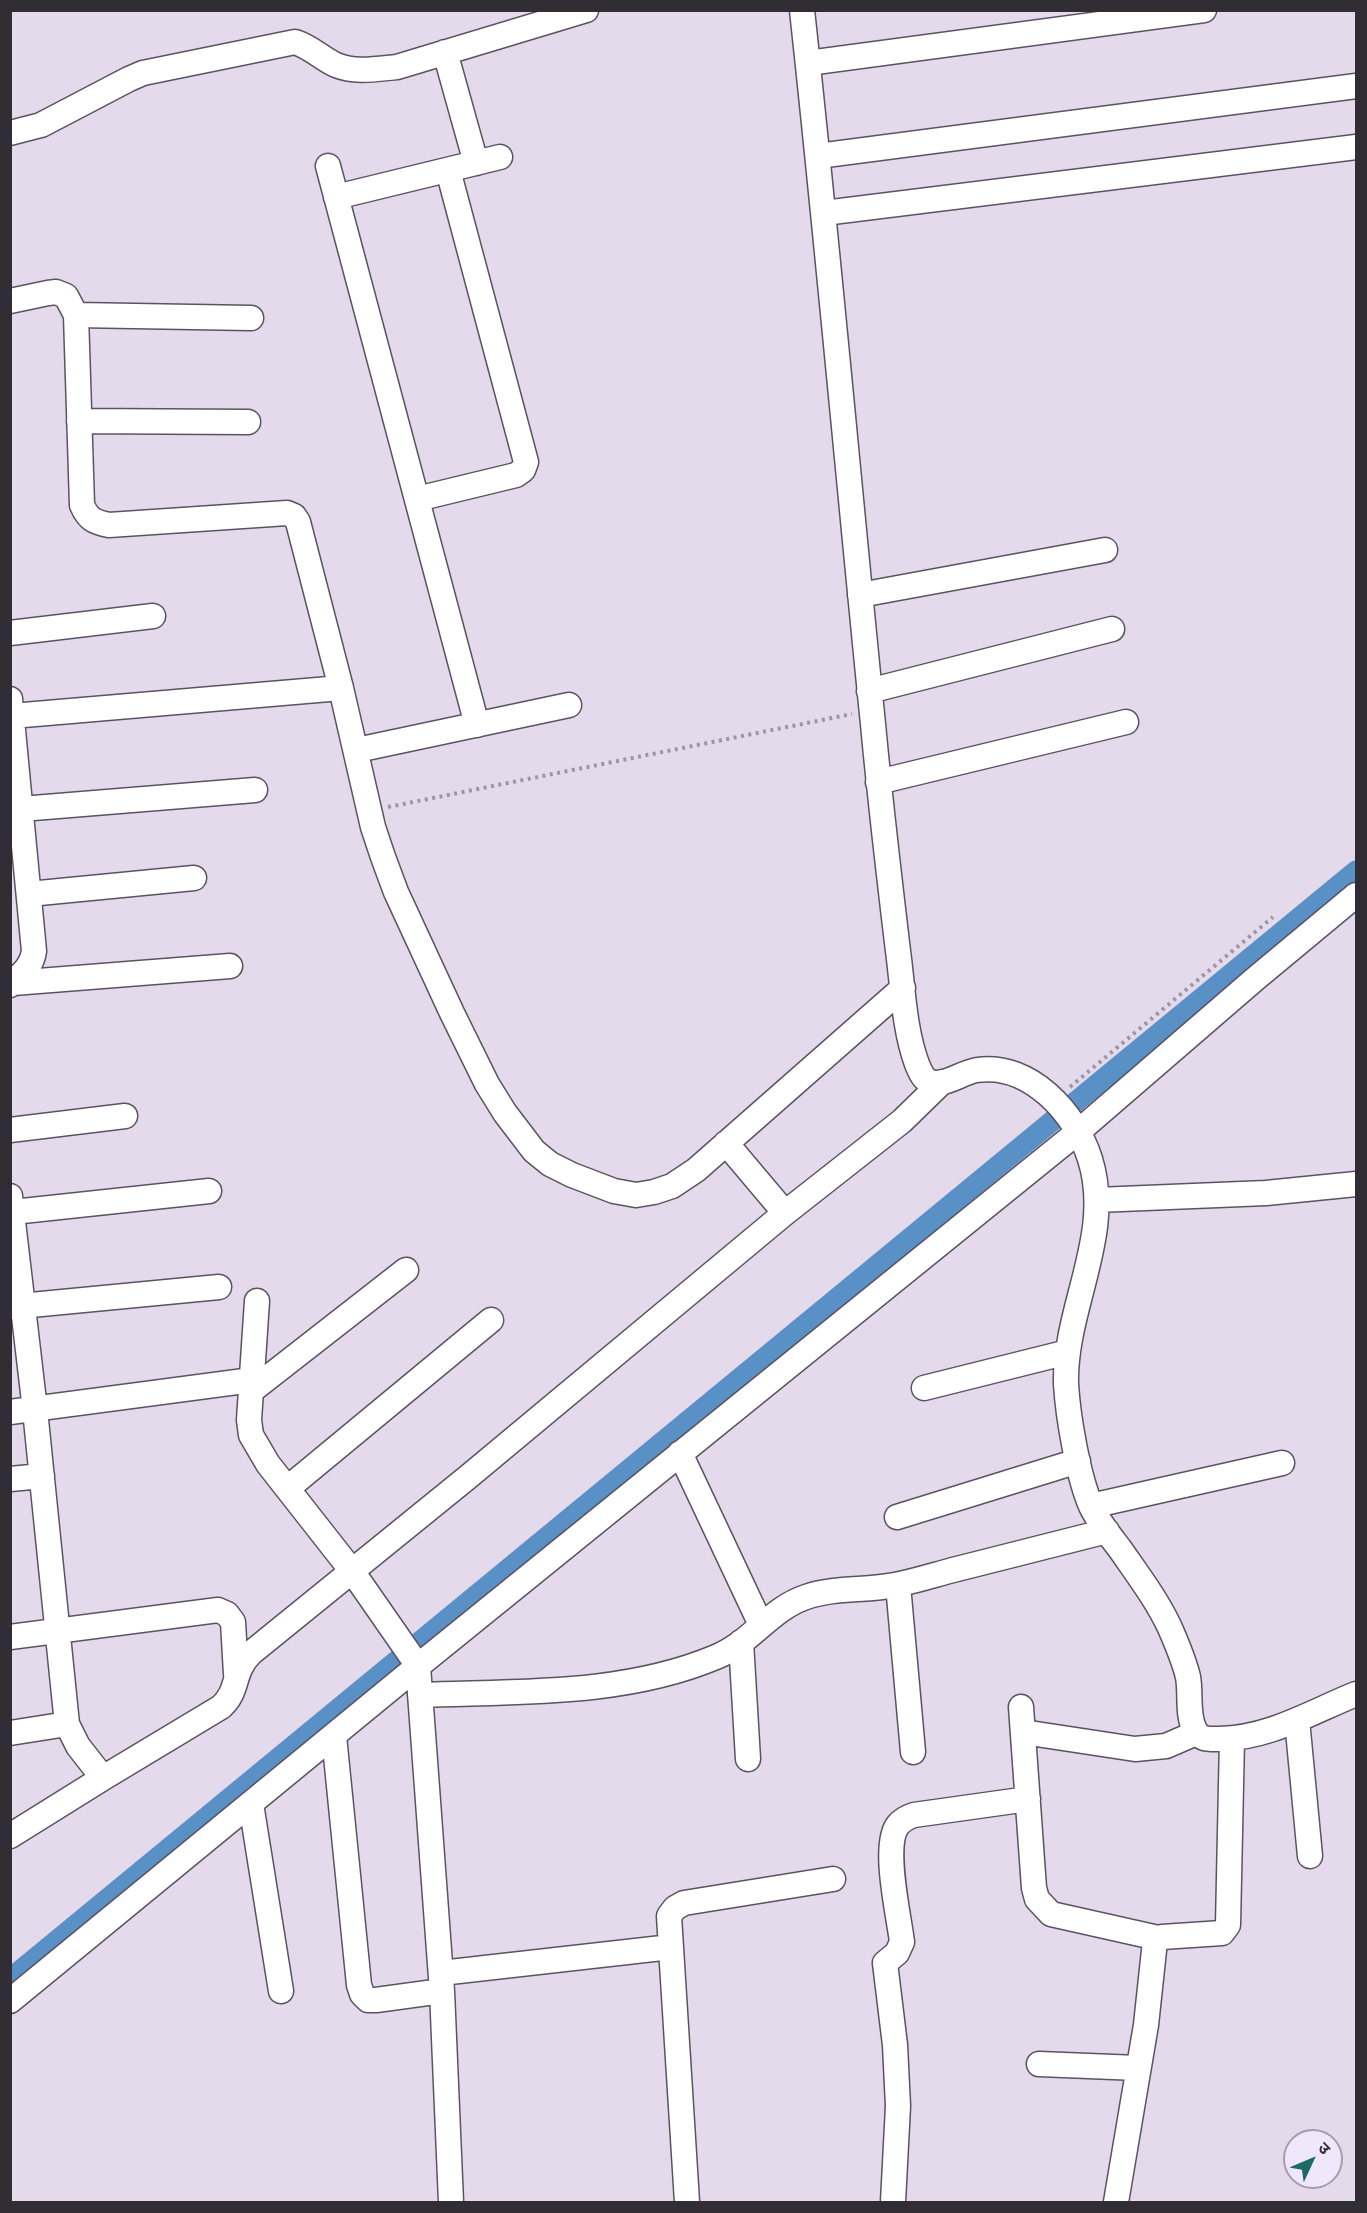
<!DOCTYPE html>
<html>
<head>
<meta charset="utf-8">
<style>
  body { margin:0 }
  #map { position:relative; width:1367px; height:2213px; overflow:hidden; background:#e4daec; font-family:"Titillium Web","Noto Sans Devanagari",sans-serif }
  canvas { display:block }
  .frame { position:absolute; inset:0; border:12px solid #312d34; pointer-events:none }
  .north { position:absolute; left:1283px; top:2129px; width:60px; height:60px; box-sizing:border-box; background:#f1e7fa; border:2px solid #a49dab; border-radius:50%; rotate:46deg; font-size:16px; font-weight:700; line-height:24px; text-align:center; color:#312d34 }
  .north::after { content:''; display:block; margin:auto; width:21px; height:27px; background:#1d6a6c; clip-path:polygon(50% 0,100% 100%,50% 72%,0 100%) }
</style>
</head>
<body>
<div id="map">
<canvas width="1367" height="2213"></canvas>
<div class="frame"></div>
<div class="north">उ</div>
</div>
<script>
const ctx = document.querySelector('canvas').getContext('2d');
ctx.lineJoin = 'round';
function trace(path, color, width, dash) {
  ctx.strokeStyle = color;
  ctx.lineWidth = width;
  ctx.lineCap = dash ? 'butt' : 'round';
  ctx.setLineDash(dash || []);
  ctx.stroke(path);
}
trace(new Path2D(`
  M10,1979l1346,-1108`), '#5990c6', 21);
const street = new Path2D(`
  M802,10c26,238 47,476 71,714 7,76 16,152 25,227 5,37 6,78 19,113 4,10 8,20 21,19 13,-1 26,-11 39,-13 53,-8 99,44 113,89 24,76 -26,149 -24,225 2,33 12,92 25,122 7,15 19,30 29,43 18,26 37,51 50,79 7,16 14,32 18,49 3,16 -1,36 6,51 5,12 14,11 25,11 51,-1 92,-27 137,-45
  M445,52l31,111
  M808,63l396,-53
  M10,133l31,-8 88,-46 14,-6 152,-31c16,5 26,16 41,23 19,8 40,4 61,2l189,-57
  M818,156l538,-70
  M328,166l149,559
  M336,197l164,-40
  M824,213l532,-66
  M10,301l38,-8 8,-1 10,4 10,19 6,190c6,14 12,17 27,20l178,-12 7,3 4,6 43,166 32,139 10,30 13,35 56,121 35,71 18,29 29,38 16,13 22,11 42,16 22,4 18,-3 18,-6 24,-16 207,-182
  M76,315l175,3
  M79,421l169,1
  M417,499l99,-24 7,-5 3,-8 -78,-292
  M860,595l245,-45
  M10,633l143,-17
  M869,691l243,-62
  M10,699l24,252c-2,16 -13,23 -24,34
  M12,716l329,-28
  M357,750l212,-45
  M878,782l248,-60
  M21,809l234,-19
  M29,894l165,-16
  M13,983l217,-17
  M10,1130l115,-14
  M726,1143l59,70
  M10,1196l25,214 32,314 11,22 25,32
  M1097,1200l169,-7 90,-9
  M13,1212l196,-21
  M257,1301l-8,119 2,15 17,29 84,107 66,95 24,325 9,211
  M10,1307l209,-20
  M924,1388l144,-36
  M251,1391l155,-121
  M10,1412l242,-32
  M680,1453l81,172
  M10,1479l32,-3
  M288,1488l203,-168
  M1091,1506l191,-43
  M897,1517l181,-56
  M898,1585l15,167
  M10,1637l208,-27 9,4 6,8 3,52
  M741,1642l7,117
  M420,1695c99,-4 203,1 296,-38 35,-14 54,-48 90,-60 29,-10 60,-6 89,-12 21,-4 42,-11 62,-16 50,-13 100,-25 150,-38
  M1021,1707l13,181 3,11 14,15 107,24
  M1297,1720l13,136
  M1023,1732l112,17 31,-3 30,-13
  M10,1733l57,-9
  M334,1736l25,249 3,9 6,6h8l66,-9
  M251,1804l30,187
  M10,1836l93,-58 118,-71c19,-17 10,-34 30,-54l217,-176 317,-264 117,-92 40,-39
  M441,1973l230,-26
  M10,2001l408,-335 661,-535 176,-152 101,-84
  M1039,2064l99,4
  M687,2202l-18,-286 6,-8 9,-5 149,-24
  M893,2202l5,-96 -3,-61 -10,-82 12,-10 5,-11c-3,-26 -20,-97 -4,-117 4,-5 10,-8 16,-10l114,-16
  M1116,2202l30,-177 9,-84 7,-4 60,-4 6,-8 4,-186`);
trace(street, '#5b5362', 27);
trace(new Path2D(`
  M388,807l464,-93
  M1070,1087l203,-170`), '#9d95a3', 4, [3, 4.5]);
trace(street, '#fff', 24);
</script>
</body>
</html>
